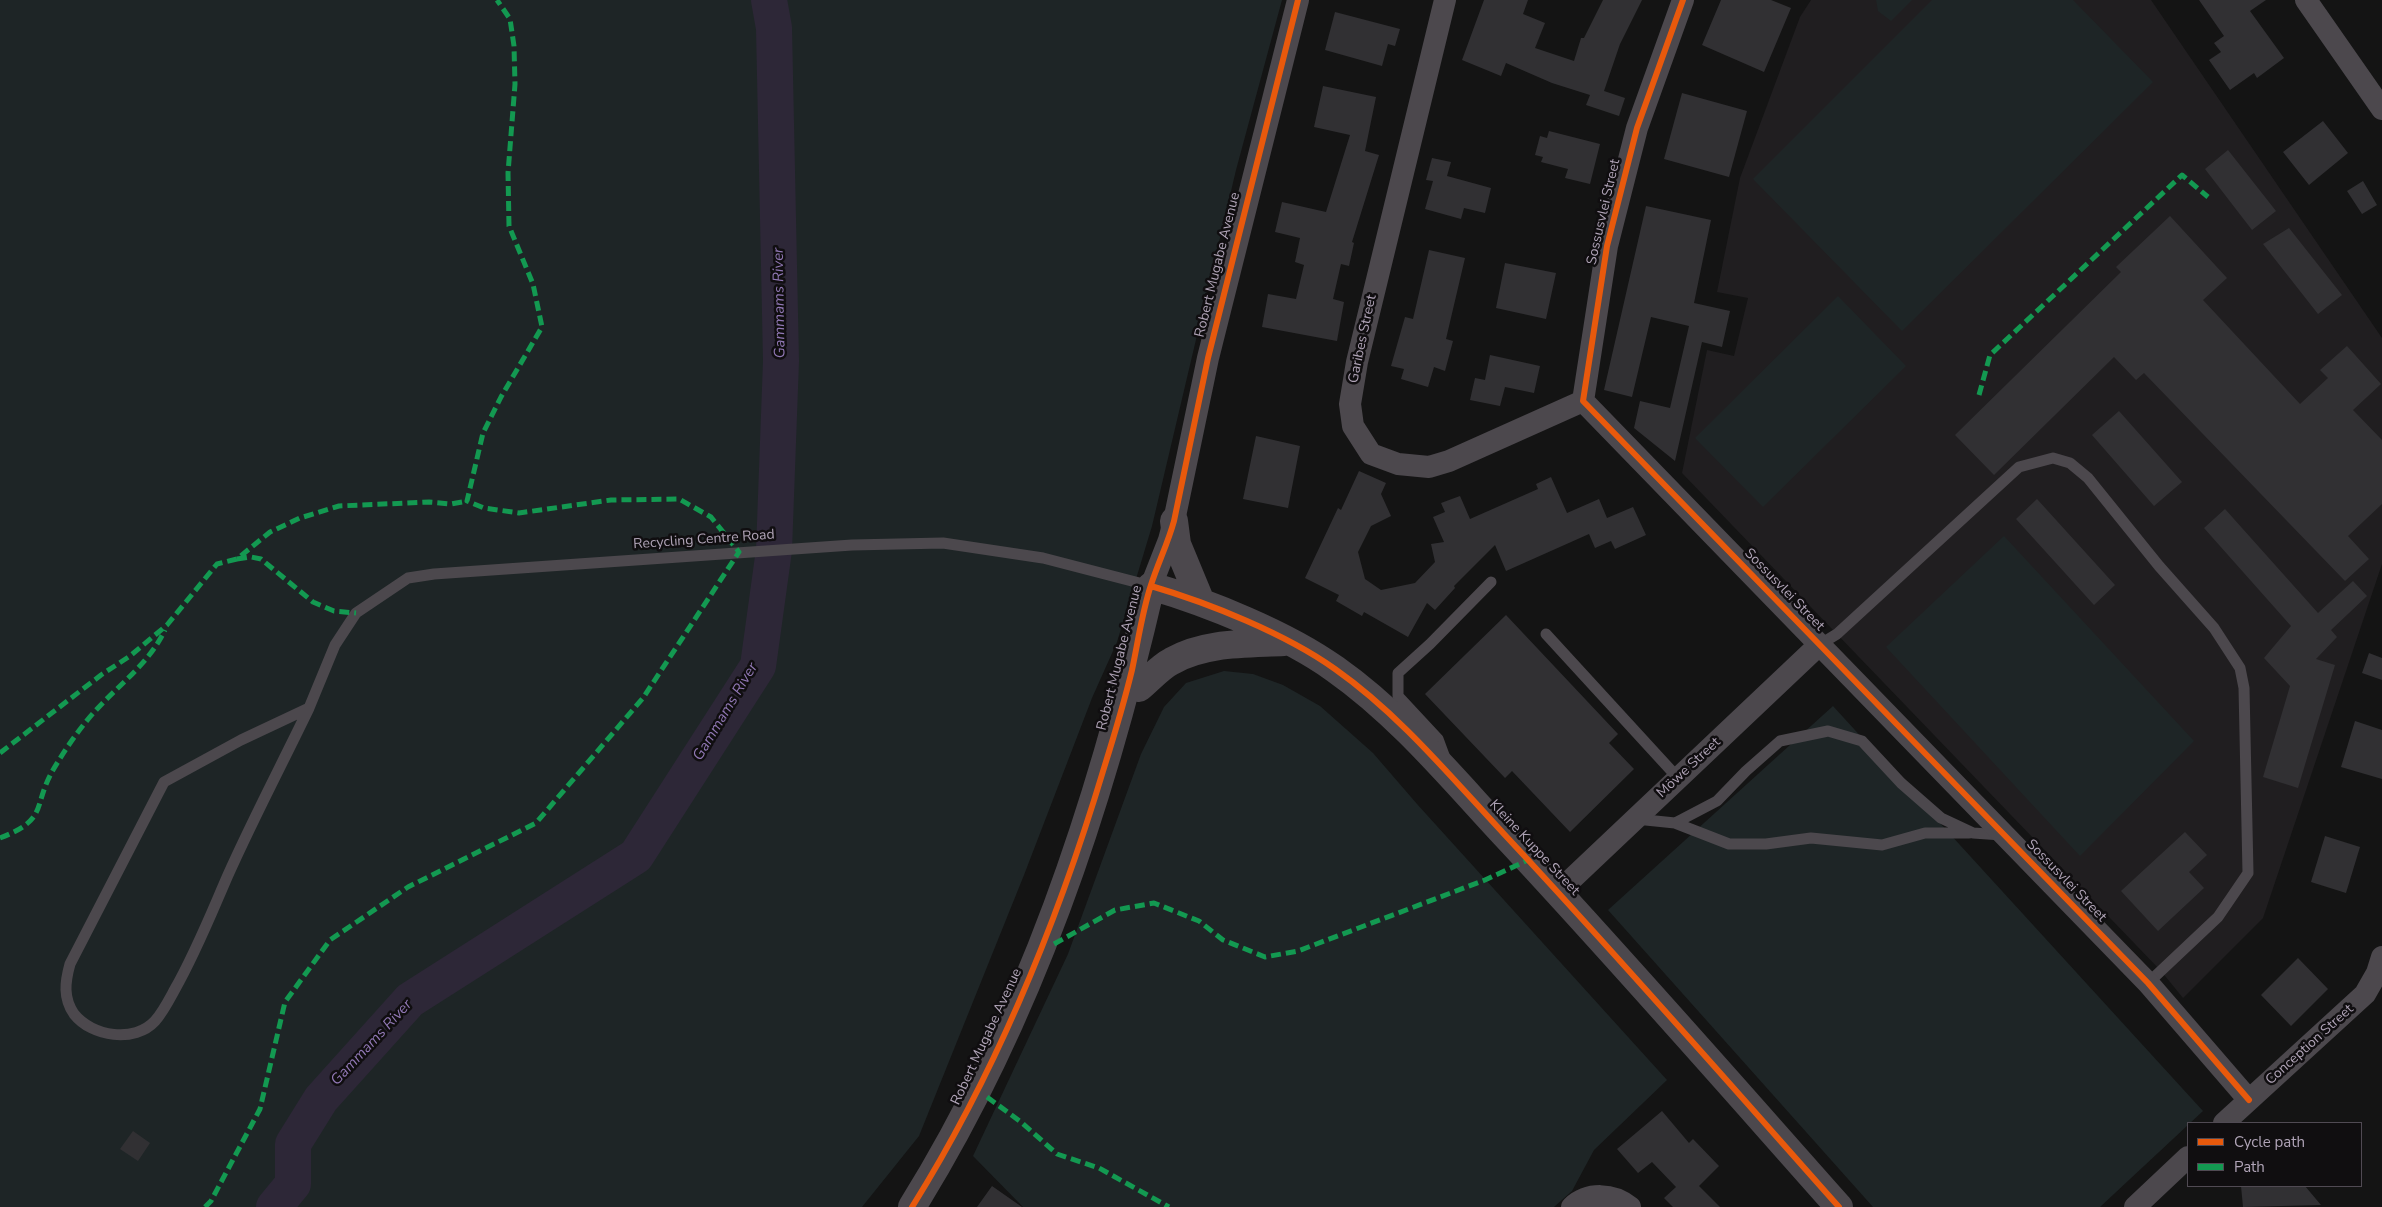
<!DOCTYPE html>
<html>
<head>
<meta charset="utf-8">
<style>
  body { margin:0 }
  #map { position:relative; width:2382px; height:1207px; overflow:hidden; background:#141414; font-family:"Nunito Sans",sans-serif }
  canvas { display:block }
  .legend { position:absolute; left:2187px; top:1122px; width:175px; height:65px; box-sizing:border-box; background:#100e10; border:1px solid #504a53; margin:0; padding:6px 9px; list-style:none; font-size:15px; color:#b0a4b7 }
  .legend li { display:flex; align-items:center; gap:10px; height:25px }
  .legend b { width:25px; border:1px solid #504a53 }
</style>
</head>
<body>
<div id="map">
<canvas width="2382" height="1207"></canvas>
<ul class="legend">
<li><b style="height:6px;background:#e8590c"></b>Cycle path</li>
<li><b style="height:6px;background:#139951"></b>Path</li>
</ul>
</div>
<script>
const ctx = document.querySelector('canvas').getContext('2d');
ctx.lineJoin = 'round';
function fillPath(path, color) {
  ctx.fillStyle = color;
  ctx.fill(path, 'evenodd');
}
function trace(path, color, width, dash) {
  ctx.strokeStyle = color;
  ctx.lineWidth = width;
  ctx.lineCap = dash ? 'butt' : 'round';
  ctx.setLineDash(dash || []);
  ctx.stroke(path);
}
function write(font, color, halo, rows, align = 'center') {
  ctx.font = font + ' "Nunito Sans",sans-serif';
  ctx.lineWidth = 5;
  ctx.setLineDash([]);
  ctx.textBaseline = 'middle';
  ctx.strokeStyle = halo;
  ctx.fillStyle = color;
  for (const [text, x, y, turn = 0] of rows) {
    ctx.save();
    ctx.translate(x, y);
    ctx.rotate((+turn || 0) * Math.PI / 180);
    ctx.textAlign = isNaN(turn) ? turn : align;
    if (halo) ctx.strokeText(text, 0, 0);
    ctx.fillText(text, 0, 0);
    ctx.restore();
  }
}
fillPath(new Path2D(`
  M1811,0h340l231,338v226l-119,354 -80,80 -22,-27 -479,-498 25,-123 27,6 14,-58 -31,-6 23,-114 60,-161z`), '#201e20');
fillPath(new Path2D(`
  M0,0h1282l-46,170 -84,356 -35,116 -25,56 -68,177 -105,261 -57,71h-862z
  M1876,0h36l-21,21 -13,-10z
  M1932,0h141l80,82 -251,249 -149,-152z
  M1838,296l68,70 -143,141 -68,-69z
  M2004,536l190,205 -114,115 -194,-209z
  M1224,671l29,3 30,11 37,21 53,47 44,51 250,276 -73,70 -22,41 -18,16h-531l-50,-51 95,-202 73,-200 23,-47 22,-24z
  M1833,706l370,405 -103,96h-227l-265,-297z`), '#1e2526');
trace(new Path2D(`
  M274,1207l19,-23v-40l28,-45 89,-99 226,-144 122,-190 16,-116 7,-189 -7,-333 -5,-28`), '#2d2737', 36);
fillPath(new Path2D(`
  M1484,0h44l-5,14 22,9 -10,25 39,13 7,-23h3l19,-38h39l-22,44 -16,47 21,7 -6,18 -33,-11 4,-10 -38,-12 -46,-20 -5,13 -39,-16z
  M1721,0h50l20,8 -27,64 -62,-27z
  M2199,0h67l-16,11 34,47 -27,20 -3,-5 -24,17 -21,-30 12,-8 -7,-9 10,-7z
  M1335,12l65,17 -5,17 -7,-2 -6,22 -57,-16z
  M1323,86l53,11 -11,54 14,4 -27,87 2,1 -5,23 -8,-2 -8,35 11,3 -7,39 -75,-14 6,-33 28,5 8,-34 -9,-3 5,-24 -25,-6 7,-30 44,10 24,-77 -36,-8z
  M1682,93l65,18 -18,66 -65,-18z
  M2323,121l25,32 -39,32 -26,-33z
  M1549,131l51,13 -10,40 -25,-6 3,-9 -27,-7 2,-5 -8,-2 5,-19 7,2z
  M2228,150l48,61 -24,19 -47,-61z
  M1432,158l19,4 -4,14 44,12 -6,25 -21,-5 -3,11 -36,-10 8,-28 -7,-1z
  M2363,181l14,24 -15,9 -15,-23z
  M1646,206l65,14 -17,83 36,8 -8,36 -20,-5 -27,119 -41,-33 6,-27 30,7 19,-82 -38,-9 -19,80 -28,-7z
  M2170,216l57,62 -24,22 97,104 28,-26 -8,-8 27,-24 34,38 -28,26 29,30v64l-34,32 21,23 -24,22 -201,-208 -8,7 -22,-23 -120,118 -39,-40 166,-163 -5,-5z
  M2289,228l53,67 -24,19 -55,-70z
  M1429,250l36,8 -19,81 7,2 -8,30 -11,-4 -6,20 -27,-8 3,-10 -13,-3 14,-49 8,2z
  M1505,263l51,10 -10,46 -50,-11z
  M1490,355l50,11 -6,27 -29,-6 -5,19 -30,-6 5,-22 10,2z
  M2119,411l63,71 -28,24 -62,-71z
  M1256,436l44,10 -12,62 -45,-9z
  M1359,471l27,12 -5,11 10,22 -20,10 -13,26 7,27 16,11 34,-7 20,-21 -4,-18 13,-2 -11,-25 12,-5 -4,-9 19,-7 10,23 68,-30 -2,-5 15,-7 16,36 32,-14 8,19 26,-11 13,28 -31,14 -4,-8 -16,7 -6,-14 -83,37 -11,-26 -41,41 1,2 -20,22 -8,-7 -19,34 -44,-25 -2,4 -26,-15 3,-6 -34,-17 33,-70 3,2z
  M2037,499l78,86 -21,20 -78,-86z
  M2225,509l93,104 35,-32 14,15 -36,34 6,7 -21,22 19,6 -37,123 -35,-11 27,-91 -26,-28 27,-32 -87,-98z
  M1506,615l112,119 -9,9 25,26 -64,63 -58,-61 -7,7 -80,-84z
  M2369,653l13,5v22l-20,-7z
  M2355,721l27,9v49l-41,-12z
  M2185,832l22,23 -18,17 15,16 -46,43 -37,-40z
  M2325,836l35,11 -14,46 -35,-11z
  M2298,958l30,31 -37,37 -30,-31z
  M1662,1111l27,32 4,-4 26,27 -20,20 21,21h-47l-9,-9 12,-11 -24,-25 -14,11 -21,-24z
  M133,1131l17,12 -12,18 -18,-12z
  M992,1186l30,21h-45z
  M2241,1186h64l16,19 -78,2z`), '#313033');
trace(new Path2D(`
  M1546,634l132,144
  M1819,645l18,-11 182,-167 34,-9 17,5 18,15 71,88 55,62 26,40 4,20 4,185 -30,44 -70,66
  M309,708l-68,32 -77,42 -94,182c-5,18 -7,34 4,50 18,23 61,29 81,7 8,-9 14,-21 20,-32 21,-37 36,-75 53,-114 25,-56 54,-111 81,-167l26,-63 21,-32 52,-35 26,-4 418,-29 91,-2 100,15 108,28
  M1445,758l-7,-19 -40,-43v-23l32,-29 61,-62
  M1636,819l39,4 42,-22 29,-30 34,-30 48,-10 34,10 39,42 40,35 32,15 29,2
  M1675,823l54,21h37l45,-6 71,7 43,-12h44`), '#4c484d', 11);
trace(new Path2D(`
  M1445,0l-88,362 -7,42 3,22 18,28 27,10 31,3 20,-6 134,-60
  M1683,0l-46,128 -30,118 -24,155 565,582 101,117
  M2306,0l76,109
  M1151,586l18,-46 5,-19 34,-163 90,-358
  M1558,892l261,-247
  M2224,1123l141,-129 12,-21 5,-16
  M1572,1207c16,-15 41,-14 58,0
  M2135,1207l53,-50`), '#4c484d', 22);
trace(new Path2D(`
  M1174,521l3,23 24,58
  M1139,688c11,-9 21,-21 33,-27 33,-19 75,-17 112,-19
  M912,1207c118,-190 189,-404 239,-621 58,17 135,48 184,83 64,45 116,108 169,165 114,122 224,248 335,373`), '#4c484d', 28);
trace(new Path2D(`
  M1979,395l11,-40 192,-180 26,22
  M237,559l14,-2 10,2 52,43 21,9 22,2
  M0,753l101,-78 29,-19 37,-31 50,-61 20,-5 33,-27 30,-14 39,-12 90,-4 22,2 16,-3
  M0,838c49,-19 32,-31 53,-68 13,-22 28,-44 45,-62 24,-26 51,-45 67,-78
  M1054,944l61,-34 39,-7 45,18 24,19 42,17 33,-6 187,-71 43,-20
  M987,1097l34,25 36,32 42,14 70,39
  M205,1207l6,-6 49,-92 25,-107 45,-62 78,-53 128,-64 107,-125 96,-146 -28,-35 -32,-18 -68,1 -92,13 -35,-5 -17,-7 16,-68 18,-36 41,-70 -9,-43 -24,-58 -1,-53 7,-89 -1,-38 -4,-27 -13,-19`), '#139951', 5, [10, 5]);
trace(new Path2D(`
  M1683,0l-46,128 -30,118 -24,155 565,582 101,117
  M1151,586c58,17 135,48 184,83 64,45 116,108 169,165 114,122 224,248 335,373
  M912,1207c85,-136 146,-286 192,-439 10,-32 20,-65 28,-98 6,-28 10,-58 19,-85 7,-22 17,-42 23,-64l34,-163 90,-358`), '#e8590c', 6);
write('14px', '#b0a4b7', '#100e10', [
  ["Sossusvlei Street",1604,212,-77],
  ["Robert Mugabe Avenue",1218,265,-76],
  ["Garibes Street",1363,339,-78],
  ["Recycling Centre Road",704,540,-4],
  ["Sossusvlei Street",1784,590,46],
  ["Robert Mugabe Avenue",1120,658,-76],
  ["Möwe Street",1689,768,-43],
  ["Kleine Kuppe Street",1534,848,47],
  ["Sossusvlei Street",2066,881,46],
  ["Robert Mugabe Avenue",987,1037,-65],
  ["Conception Street",2310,1045,-42]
]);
write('italic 15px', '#9178b5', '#100e10', [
  ["Gammams River",780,303,-91],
  ["Gammams River",726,712,-59],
  ["Gammams River",372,1043,-47]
]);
</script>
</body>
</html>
